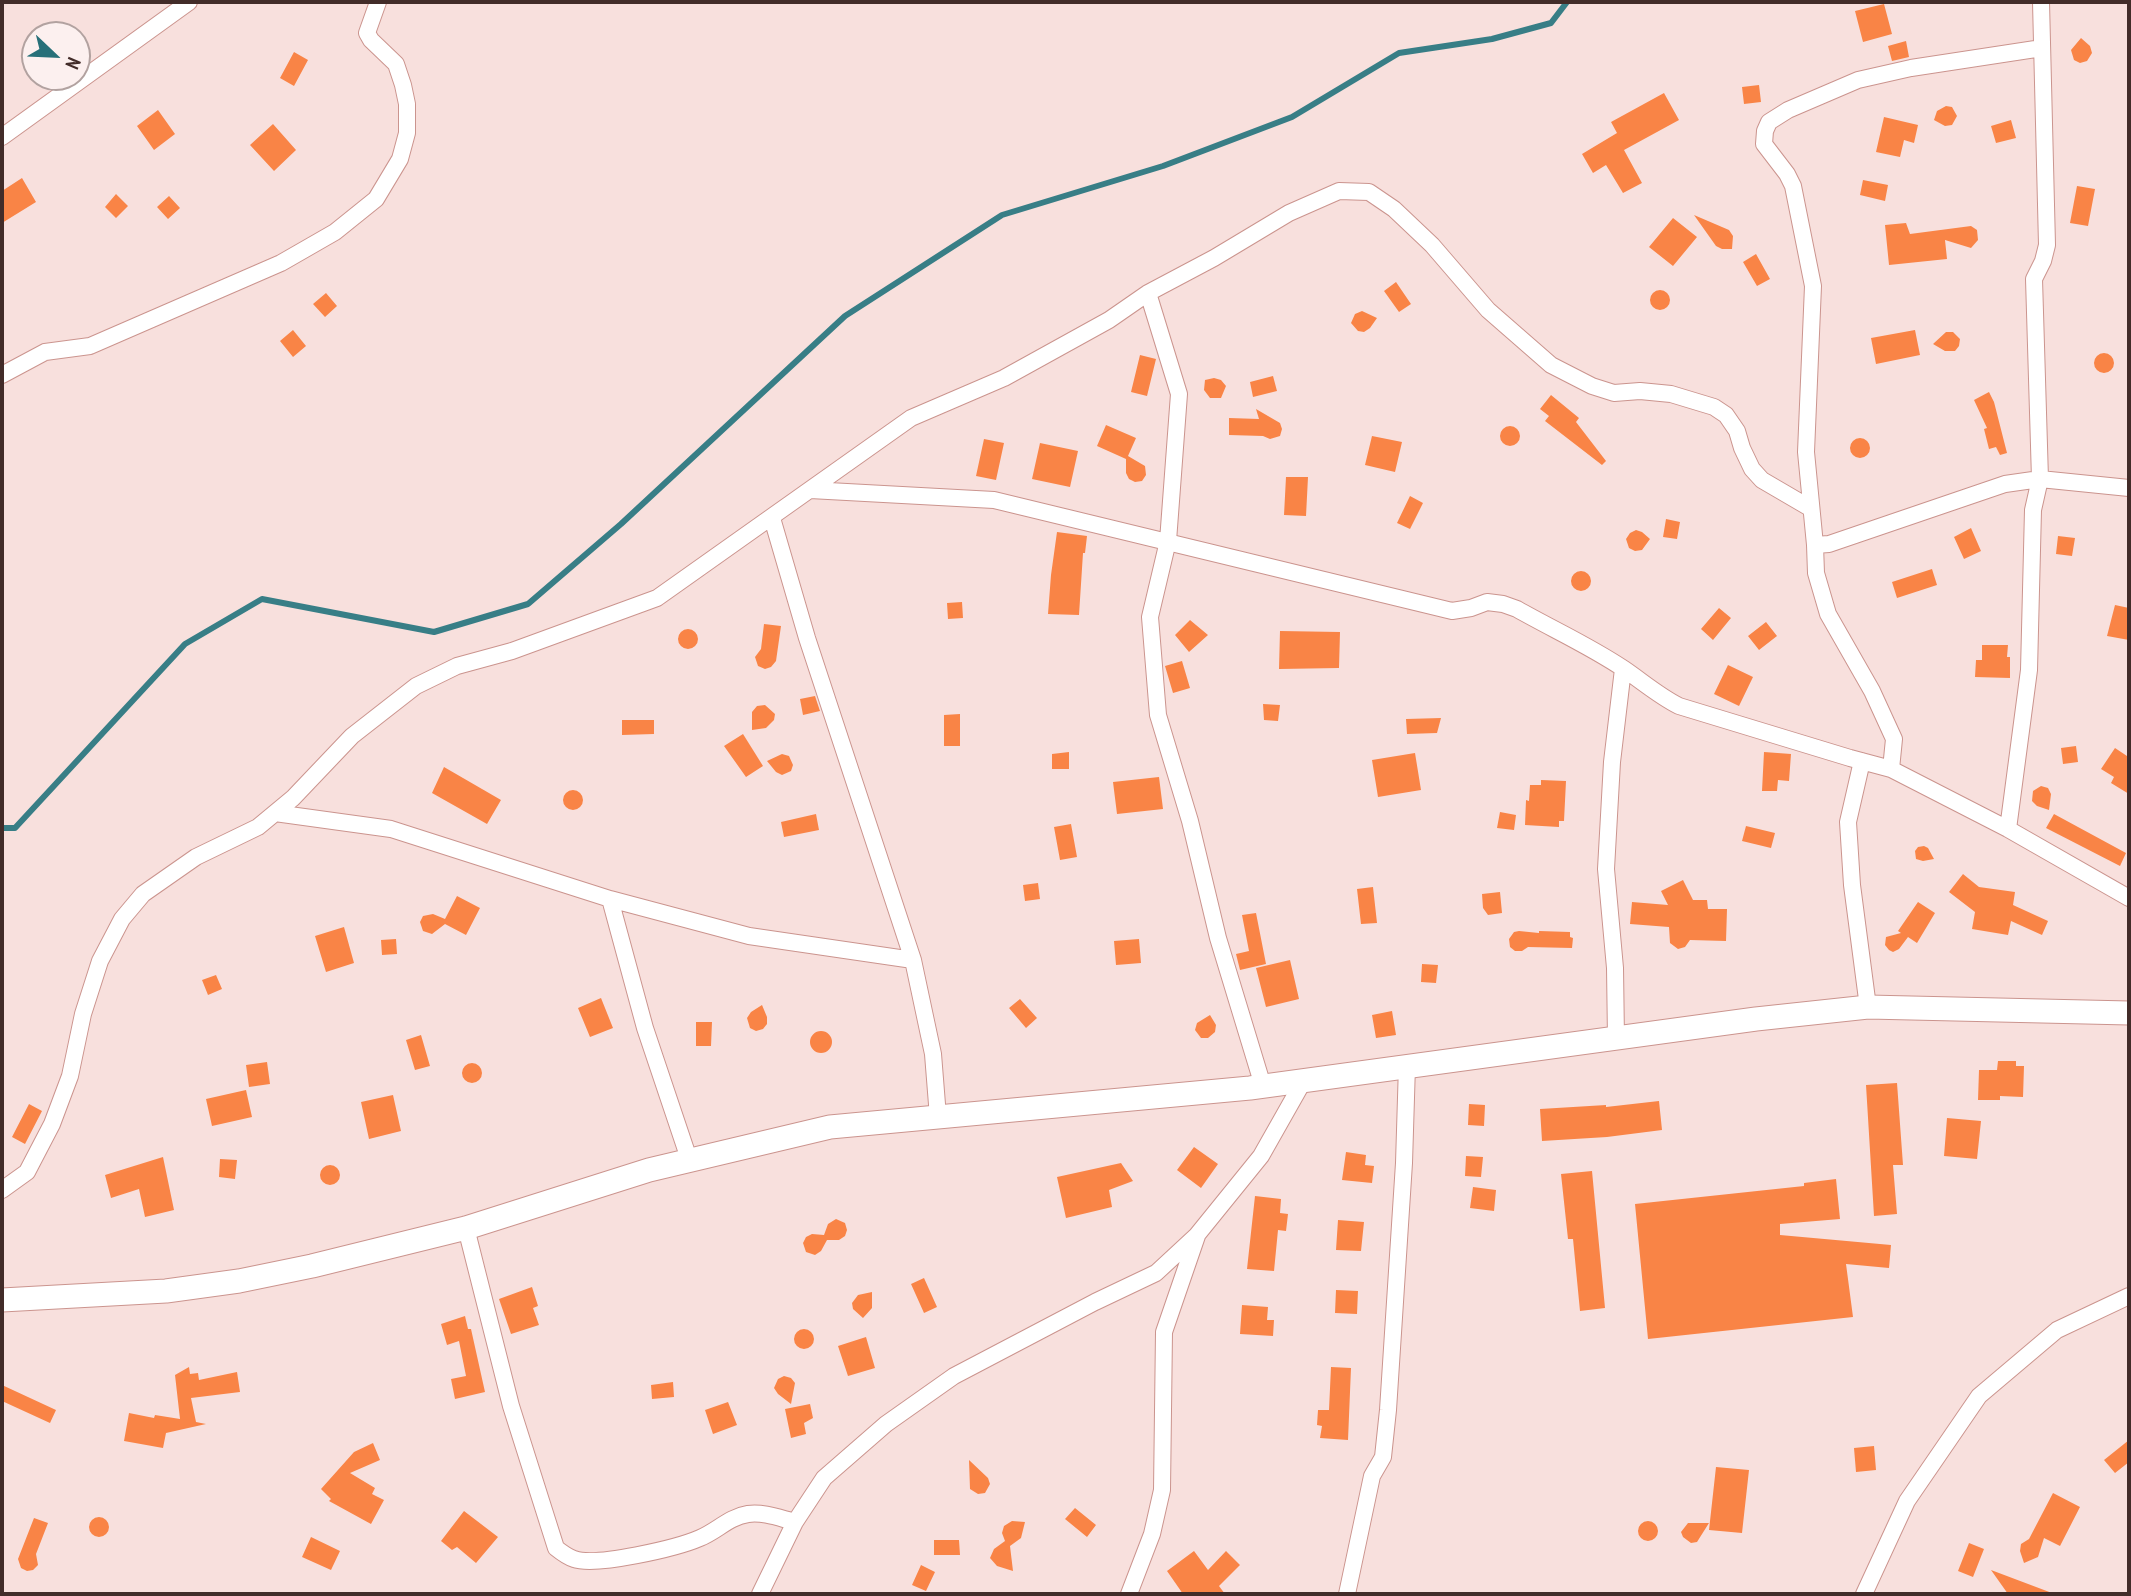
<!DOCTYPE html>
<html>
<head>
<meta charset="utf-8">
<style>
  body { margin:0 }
  #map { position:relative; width:2131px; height:1596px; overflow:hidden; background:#f8e0dd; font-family:"PT Sans Narrow",sans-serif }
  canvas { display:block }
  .frame { position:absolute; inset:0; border:4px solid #422c29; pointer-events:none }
  .north { position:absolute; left:21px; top:21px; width:70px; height:70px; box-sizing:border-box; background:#fcf0ef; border:2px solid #b2a2a0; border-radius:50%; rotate:113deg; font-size:19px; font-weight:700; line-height:28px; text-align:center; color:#422c29 }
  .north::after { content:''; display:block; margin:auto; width:24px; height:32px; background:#277079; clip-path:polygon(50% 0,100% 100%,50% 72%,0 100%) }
</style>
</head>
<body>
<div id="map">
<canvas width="2131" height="1596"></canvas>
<div class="frame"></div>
<div class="north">N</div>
</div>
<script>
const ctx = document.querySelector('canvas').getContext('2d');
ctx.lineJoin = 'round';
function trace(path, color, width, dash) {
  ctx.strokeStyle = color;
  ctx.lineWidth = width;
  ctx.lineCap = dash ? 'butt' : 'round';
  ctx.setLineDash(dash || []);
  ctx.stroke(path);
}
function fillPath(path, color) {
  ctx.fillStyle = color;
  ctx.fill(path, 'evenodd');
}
trace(new Path2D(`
  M2,828h13l170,-184 77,-45 172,33 94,-28 93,-80 224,-208 157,-101 161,-49 129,-49 107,-64 93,-14 59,-16 16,-21`), '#387e86', 6);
fillPath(new Path2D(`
  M1884,4l8,30 -29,8 -8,-31z
  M2081,38l9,8 2,7 -5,8 -7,2 -6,-3 -3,-10z
  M1906,41l3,16 -17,4 -4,-15z
  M294,52l14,8 -14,26 -14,-8z
  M1759,85l2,17 -17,2 -2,-17z
  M1664,93l15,27 -55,30 18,33 -19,10 -17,-28 -13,8 -11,-19 35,-21 -6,-11z
  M1946,106l6,1 5,9 -5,9 -7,1 -11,-6 3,-9z
  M158,110l17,24 -21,16 -17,-24z
  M1884,117l34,8 -4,18 -10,-3 -4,17 -24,-5z
  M2011,120l5,18 -20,5 -5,-17z
  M273,124l23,26 -22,21 -24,-26z
  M22,178l14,24 -34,21v-32z
  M1863,180l25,5 -3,16 -25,-6z
  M2077,186l18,3 -7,37 -18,-3z
  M116,194l12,12 -12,12 -11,-11z
  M169,196l11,12 -12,11 -11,-12z
  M1694,215l35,15 4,6 -1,13h-10l-6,-3z
  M1673,218l24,19 -24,29 -24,-19z
  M1906,223l4,11 61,-8 6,4 1,10 -7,8 -26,-8 2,19 -58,6 -4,-40z
  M1756,254l14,25 -13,7 -14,-24z
  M1396,282l15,22 -12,8 -15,-21z
  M1650 300a10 10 0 1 1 20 0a10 10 0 1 1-20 0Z
  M326,293l11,13 -12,11 -12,-13z
  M1362,311l15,7 -7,10 -6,4 -6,-1 -7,-8 4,-9z
  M293,330l13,16 -13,11 -13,-16z
  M1915,330l5,25 -44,9 -5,-26z
  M1946,332h7l7,7 -1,7 -4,5h-10l-12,-7z
  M2094 363a10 10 0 1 1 20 0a10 10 0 1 1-20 0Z
  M1140,355l16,4 -9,37 -16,-4z
  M1273,376l4,15 -24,6 -3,-15z
  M1214,378l7,2 5,6 -5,12h-11l-6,-8 1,-10z
  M1989,392l5,10 13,51 -7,2 -4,-8 -7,2 -5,-20 3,-1 -13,-28z
  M1551,395l28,23 -3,4 30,39 -4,4 -57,-44 4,-5 -9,-7z
  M1256,409l24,14 2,6 -2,7 -10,3 -7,-3 -34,-1v-17l30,1z
  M1106,425l30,13 -8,18 17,10 1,9 -4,6 -7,1 -6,-3 -3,-6v-14l-29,-13z
  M1500 436a10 10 0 1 1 20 0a10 10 0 1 1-20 0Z
  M1372,436l30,6 -7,30 -30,-7z
  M1850 448a10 10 0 1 1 20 0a10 10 0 1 1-20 0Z
  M984,439l20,4 -8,37 -20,-4z
  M1040,443l38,8 -8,36 -38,-8z
  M1286,477h22l-2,39 -22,-1z
  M1410,496l13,7 -13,26 -13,-6z
  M1666,519l14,3 -3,17 -14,-2z
  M1971,528l10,23 -17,8 -10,-22z
  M1636,530l6,2 8,7 -8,11 -7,1 -6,-3 -3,-9 4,-6z
  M1057,532l30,4 -2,17h-2l-4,62 -31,-1 3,-39z
  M2058,536l17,2 -3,18 -16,-2z
  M1932,569l5,16 -40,13 -5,-16z
  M1571 581a10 10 0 1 1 20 0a10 10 0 1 1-20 0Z
  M962,602l1,16 -15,1 -1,-16z
  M2115,605l14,3v32l-22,-4z
  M1719,608l12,10 -18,22 -12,-11z
  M1190,620l18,15 -19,17 -14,-17z
  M1766,622l11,14 -18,14 -11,-14z
  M764,624l17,2 -5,35 -5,6 -6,2 -7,-3 -3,-9 6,-8z
  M678 639a10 10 0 1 1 20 0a10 10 0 1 1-20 0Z
  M1280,631l60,1 -1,36 -60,1z
  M1982,645h26l-1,12h3v21l-35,-1 1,-17h6z
  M1182,661l8,27 -17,5 -8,-27z
  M1728,665l25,12 -14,29 -25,-12z
  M815,696l5,15 -17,4 -3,-16z
  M1263,704l17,1 -2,16 -14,-1z
  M765,705l10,9 -1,6 -8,8 -14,2v-18l5,-6z
  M960,714v32h-16v-31z
  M1441,718l-4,15 -30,1 -1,-15z
  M622,720h32v14l-32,1z
  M743,734l20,32 -17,11 -22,-31z
  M2076,746l2,16 -15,2 -2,-16z
  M2115,748l12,8 2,-3v41l-18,-11 3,-6 -13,-8z
  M1069,752v17h-17v-15z
  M1764,752l27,2 -2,27 -11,-1 -1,11h-15z
  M1415,753l6,37 -43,7 -6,-37z
  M782,754l7,2 4,9 -2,6 -9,4 -6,-3 -9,-11z
  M444,767l57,33 -14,24 -55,-31z
  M1159,777l4,32 -46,5 -4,-32z
  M1541,780l25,1 -2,40h-5v6l-34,-2 1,-25 3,1 1,-16h11z
  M2041,786l7,2 3,6 -2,16 -12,-4 -5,-5 1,-10z
  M563 800a10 10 0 1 1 20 0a10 10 0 1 1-20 0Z
  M1500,812l16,3 -2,15 -17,-2z
  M816,814l3,16 -35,7 -3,-15z
  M2054,814l72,39 -6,13 -74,-38z
  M1071,824l6,33 -17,3 -6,-33z
  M1746,826l29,7 -4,15 -29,-7z
  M1924,846l4,2 6,11 -11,2 -7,-2 -1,-8 3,-4z
  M1963,874l16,13 36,5 -2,13 35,16 -6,14 -31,-14 -3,14 -36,-6 3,-17 -26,-20z
  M1683,880l10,20h14l1,9h19l-1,32 -36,-1 -5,7 -7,2 -8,-6 -1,-16 -39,-3 2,-22 36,3 -7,-14z
  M1038,883l2,16 -15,2 -2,-16z
  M1373,887l4,36 -16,1 -4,-35z
  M1500,892l2,21 -14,2 -5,-7 -1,-14z
  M457,896l23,12 -14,27 -21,-11 -13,10 -9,-3 -3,-9 3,-6 10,-2 12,5z
  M1918,902l17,11 -18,30 -9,-6 -9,12 -6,3 -4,-2 -4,-5 1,-8 15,-4 -3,-2z
  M1256,913l10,51 -26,6 -4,-16 13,-3 -7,-36z
  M344,927l10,36 -28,9 -11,-36z
  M1519,931l20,2v-2l31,1v5l3,1 -1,10 -44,-1 -6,4h-7l-5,-4 -1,-8 5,-7z
  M396,939l1,15 -15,1 -1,-15z
  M1139,939l2,24 -25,2 -2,-24z
  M1290,960l9,39 -33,8 -10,-39z
  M1422,964l16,1 -2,18 -15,-1z
  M216,975l6,14 -14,6 -6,-15z
  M601,998l12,30 -23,9 -12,-29z
  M1020,999l17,19 -11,10 -17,-20z
  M762,1005l5,12v7l-4,5 -7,2 -6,-3 -3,-10 4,-6z
  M1392,1011l4,24 -20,3 -4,-23z
  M1210,1015l6,10 -1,7 -7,6h-7l-6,-8 2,-7z
  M696,1022h16l-1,24h-15z
  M810 1042a11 11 0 1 1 22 0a11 11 0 1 1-22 0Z
  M421,1035l9,31 -15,4 -9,-30z
  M1998,1061h18v5h8l-1,31 -23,-1v4h-22l1,-30h18z
  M267,1062l3,22 -21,3 -3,-22z
  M462 1073a10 10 0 1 1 20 0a10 10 0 1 1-20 0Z
  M1897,1083l6,82h-10l4,49 -23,2 -8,-131z
  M246,1090l6,27 -40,9 -6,-27z
  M393,1095l8,36 -32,8 -8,-37z
  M1659,1101l3,29 -55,7 -65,4 -2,-32 66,-4v2z
  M29,1104l13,7 -17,33 -13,-7z
  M1469,1104l16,1 -1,21 -16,-1z
  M1947,1118l34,3 -4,38 -33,-3z
  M1194,1147l24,17 -17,24 -24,-18z
  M1346,1152l20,3 -1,10 9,1 -2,17 -30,-3z
  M1466,1156l17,1 -2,20 -16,-1z
  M163,1157l11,53 -29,7 -6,-28 -28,9 -6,-23z
  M220,1159l17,1 -2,19 -16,-2z
  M1121,1163l12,18 -24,9 3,17 -46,11 -9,-41z
  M320 1175a10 10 0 1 1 20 0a10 10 0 1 1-20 0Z
  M1592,1171l13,137 -25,3 -7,-72h-5l-7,-65z
  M1836,1179l4,40 -60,5v11l111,10 -2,23 -43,-4 7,53 -205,22 -13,-135 169,-18v-3z
  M1473,1187l23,3 -2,21 -24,-3z
  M1255,1196l26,3 -1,14 8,1 -2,17 -8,-1 -4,41 -27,-2z
  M836,1219l9,4 2,7 -2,6 -6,4h-12l-6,11 -6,4 -9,-3 -3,-9 3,-6 6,-3 12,1 4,-11z
  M1338,1220l26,2 -3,29 -25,-1z
  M924,1278l13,29 -13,6 -13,-29z
  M532,1287l6,19 -5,2 6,17 -28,9 -12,-35z
  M1336,1290l22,1 -1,23 -22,-1z
  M872,1292v16l-9,10 -10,-9 -1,-6 6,-8z
  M1242,1305l26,2 -1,13h7l-1,16 -33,-2z
  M465,1316l3,13h3l14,63 -30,7 -4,-20 15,-3 -7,-35 -12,4 -6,-21z
  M794 1339a10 10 0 1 1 20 0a10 10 0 1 1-20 0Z
  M866,1337l9,31 -27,8 -10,-30z
  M189,1367l1,7 8,-1 1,7 38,-8 3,20 -49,6 5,24 10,2 -40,9 -3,15 -39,-7 5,-28 25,5 1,-3 25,4 -5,-44z
  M1331,1367l20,1 -3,72 -28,-2 2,-12 -5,-1 1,-15h11z
  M784,1376l7,2 4,5 -4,21 -13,-10 -4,-6 4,-9z
  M673,1382l1,15 -22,2 -1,-14z
  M2,1385l54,25 -6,13 -48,-22z
  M728,1402l9,23 -24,9 -8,-24z
  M810,1404l3,14 -9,5 2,11 -15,4 -6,-29z
  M2129,1440v22l-14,11 -11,-13z
  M373,1443l7,17 -30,13 25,15 -3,6 12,6 -13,24 -42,-23 2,-2 -10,-10 33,-37z
  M1874,1446l2,24 -20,2 -2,-24z
  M969,1460l19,18 2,6 -5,9 -7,1 -8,-5z
  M1716,1467l33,3 -7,63 -33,-3z
  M2053,1493l27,14 -20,39 -16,-8 -6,19 -14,6 -4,-12 1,-7 8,-5z
  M1075,1508l21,17 -9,12 -22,-18z
  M464,1511l34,26 -22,26 -19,-16 -5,3 -11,-9z
  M89 1527a10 10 0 1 1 20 0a10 10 0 1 1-20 0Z
  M34,1518l14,5 -12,31 2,11 -5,5 -6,1 -6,-3 -3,-9z
  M1638 1531a10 10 0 1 1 20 0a10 10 0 1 1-20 0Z
  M1012,1521l13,1 -4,16 -11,8 3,25 -16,-5 -7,-8 4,-9 11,-8 -3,-8 2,-7z
  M1688,1523h21l-12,19 -6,1 -8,-6 -2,-5z
  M311,1537l29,14 -9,19 -29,-13z
  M934,1540h25l1,15h-26z
  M1969,1543l15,6 -11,28 -15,-6z
  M1194,1551l14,19 18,-19 14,14 -21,21 6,8h-42l-16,-23z
  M921,1565l14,7 -9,19 -14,-6z
  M1991,1570l61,23 -1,1h-43z`), '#f98446');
const street = new Path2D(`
  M2,137l187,-135
  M1148,293l31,101 -11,147 -18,76 8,98 32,106 28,117 45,148
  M2,375l43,-23 45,-6 191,-83 54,-31 41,-33 24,-40 7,-26v-29l-4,-19 -7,-21 -25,-24 -4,-7 11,-31
  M810,490l184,10 458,111 19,-3 16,-6 16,2 14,5c35,20 73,37 107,60 19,13 35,27 55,37l171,52 41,11 117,60 121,69
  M772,518l35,120 106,322 20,94 5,63
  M1815,545l-9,-93 7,-166 -20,-100 -6,-12 -23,-30 1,-13 4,-9 19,-12 70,-30 53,-12 131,-20
  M1862,761l-14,61 4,63 16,122
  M1891,769l3,-30 -22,-48 -44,-77 -12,-41 -1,-28 14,-1 176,-60 35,-5 89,9
  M275,813l116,16 219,70 139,37 164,24
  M2008,829l21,-159 4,-160 7,-31 -6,-200 9,-18 4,-16 -6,-243
  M610,899l35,129 44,131
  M1616,1039l-1,-71 -9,-99 6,-107 11,-93
  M2,1190l25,-18 25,-48 18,-48 13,-62 17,-53 22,-42 21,-25 53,-37 62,-30 35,-29 59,-62 64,-50 41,-20 55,-15 145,-53 254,-180 93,-40 105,-58 39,-27 66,-35 75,-45 50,-22 30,1 25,17 38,36 56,65 63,55 41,21 22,7 26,-2 31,3 43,13 12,8 11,16 5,17 10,21 10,11 48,28
  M466,1228l45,178 45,142c5,4 12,9 18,11 22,8 103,-11 126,-21 17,-7 29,-21 48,-24 16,-2 31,4 47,8
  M760,1594l35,-72 29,-44 62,-54 68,-48 141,-74 61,-29 41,-38 64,-79 43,-76
  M1129,1594l23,-60 10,-44 2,-158 33,-96
  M1347,1594l25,-118 11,-19 5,-47 16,-247 3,-98
  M1864,1594l43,-93 72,-105 78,-66 72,-34`);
const secondary = new Path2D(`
  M2,1300l164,-9 73,-10 73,-15 154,-38 183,-58 181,-43 420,-39 506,-69 112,-12 261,6`);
trace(street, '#cb948e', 18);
trace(secondary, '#cb948e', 25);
trace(street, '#fff', 16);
trace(secondary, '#fff', 23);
</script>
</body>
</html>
